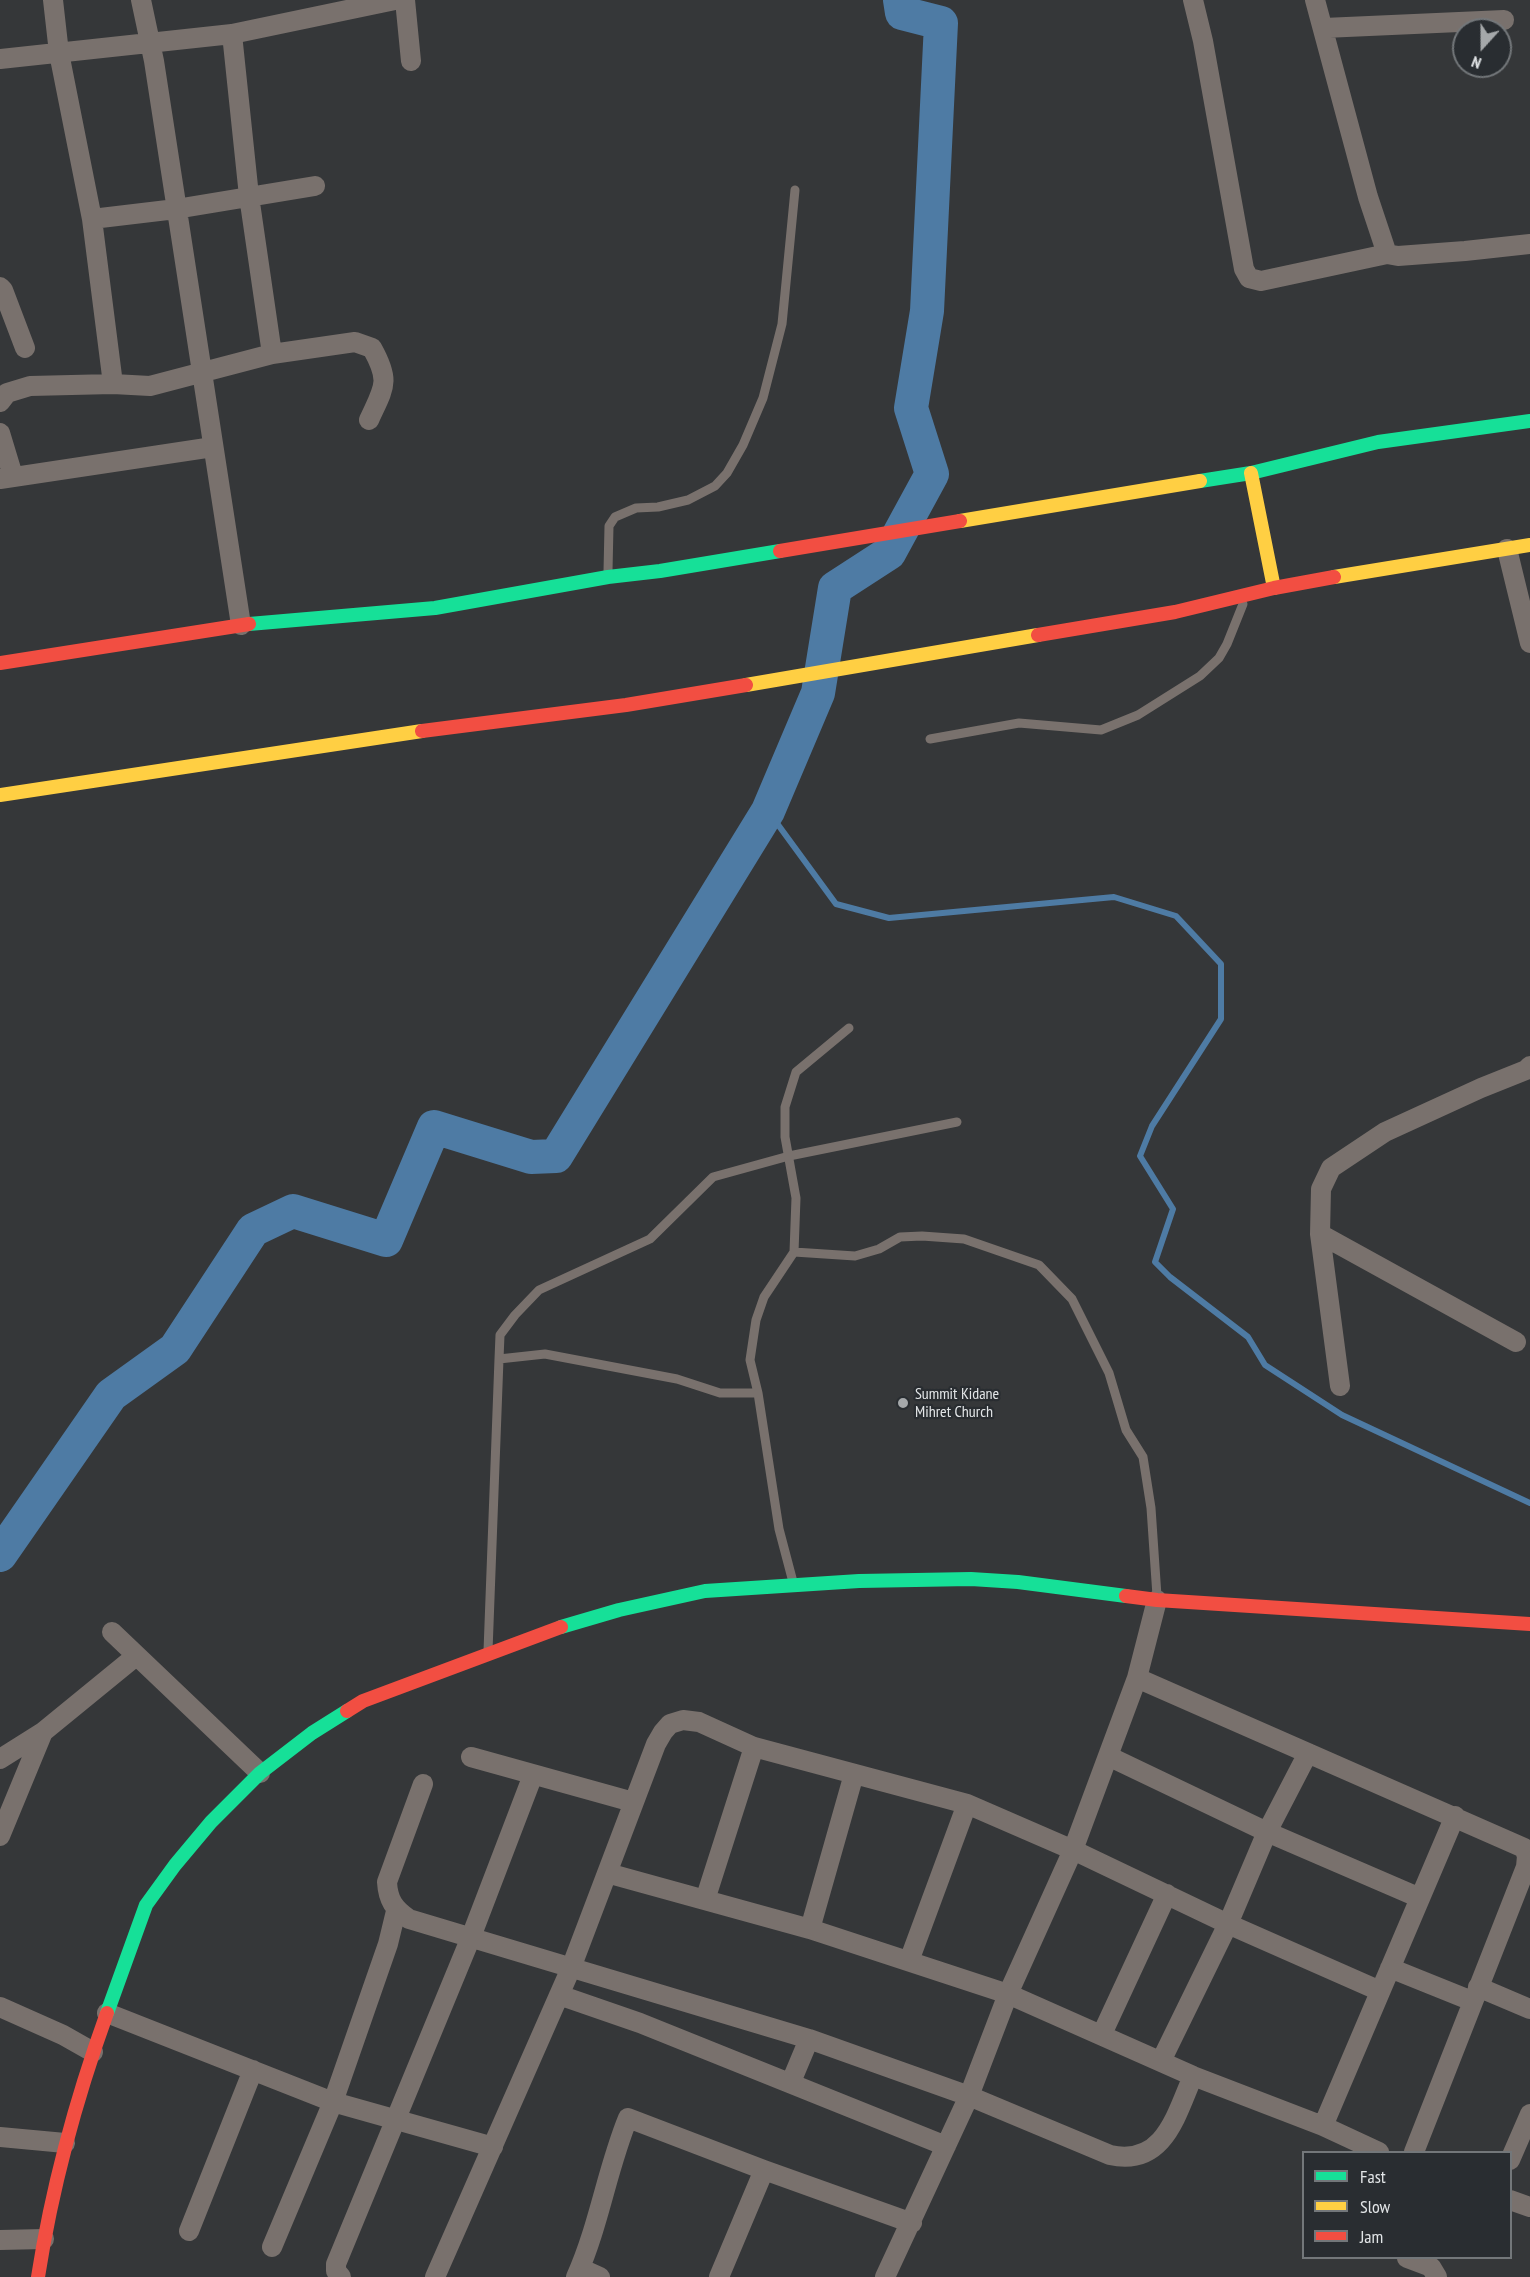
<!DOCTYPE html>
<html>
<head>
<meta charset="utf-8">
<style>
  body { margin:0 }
  #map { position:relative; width:1530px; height:2277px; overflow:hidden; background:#353739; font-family:"PT Sans Narrow",sans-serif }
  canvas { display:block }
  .legend { position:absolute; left:1302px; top:2151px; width:210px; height:108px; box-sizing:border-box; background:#292d31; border:2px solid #73777a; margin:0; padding:8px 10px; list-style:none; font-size:18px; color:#e2e5e7 }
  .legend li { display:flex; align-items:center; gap:12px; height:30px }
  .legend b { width:30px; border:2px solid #73777a }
  .north { position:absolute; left:1452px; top:18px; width:60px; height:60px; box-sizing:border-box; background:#292d31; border:2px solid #73777a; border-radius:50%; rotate:201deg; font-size:16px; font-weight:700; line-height:24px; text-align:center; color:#e2e5e7 }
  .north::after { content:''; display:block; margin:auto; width:21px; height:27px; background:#a5a8aa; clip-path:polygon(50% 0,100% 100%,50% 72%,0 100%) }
</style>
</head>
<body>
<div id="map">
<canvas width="1530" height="2277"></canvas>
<ul class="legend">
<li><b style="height:8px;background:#16e098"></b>Fast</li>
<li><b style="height:8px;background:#ffcf43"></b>Slow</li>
<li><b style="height:8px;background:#f24e42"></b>Jam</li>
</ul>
<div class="north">N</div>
</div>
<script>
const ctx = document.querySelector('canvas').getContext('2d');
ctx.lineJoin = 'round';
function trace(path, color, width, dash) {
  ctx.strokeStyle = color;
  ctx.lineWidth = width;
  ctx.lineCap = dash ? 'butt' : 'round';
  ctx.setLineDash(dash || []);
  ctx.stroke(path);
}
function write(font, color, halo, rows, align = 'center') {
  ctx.font = font + ' "PT Sans Narrow",sans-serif';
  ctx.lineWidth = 4.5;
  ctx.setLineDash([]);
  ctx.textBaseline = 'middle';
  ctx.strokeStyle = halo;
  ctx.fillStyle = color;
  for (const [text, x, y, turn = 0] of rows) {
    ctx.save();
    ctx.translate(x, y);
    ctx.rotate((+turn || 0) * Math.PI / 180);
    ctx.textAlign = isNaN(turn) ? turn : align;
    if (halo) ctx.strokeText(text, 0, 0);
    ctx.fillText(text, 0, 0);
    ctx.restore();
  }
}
trace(new Path2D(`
  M768,811l68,93 53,14 225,-21 62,19 45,48v55l-69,107 -12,30 33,53 -18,53 15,15 78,60 17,28 77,50 188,88`), '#4e7ba4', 6);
trace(new Path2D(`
  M0,1555l111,-160 64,-46 78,-119 40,-19 93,29 48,-113 97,30 25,-1 212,-345 50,-118 17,-105 54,-35 43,-79 -21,-66 16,-97 14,-288 -39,-10 -2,-13`), '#4e7ba4', 34);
trace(new Path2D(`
  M608,571l1,-45 6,-9 21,-9 22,-1 30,-7 27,-14 12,-13 16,-28 20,-47 19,-74 13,-134
  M930,739l89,-16 82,7 37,-15 62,-39 19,-18 8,-14 16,-40
  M794,1252l61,4 24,-7 21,-12 22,-1 42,3 75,26 33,34 37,74 17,57 17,27 8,51 6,88
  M499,1359l1,-24 15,-20 24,-25 111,-51 63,-62 76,-21 168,-34
  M793,1582l-14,-53 -21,-136 -8,-33 6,-40 8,-23 30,-45 2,-54 -11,-61v-30l11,-35 53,-44
  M488,1651l11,-292 46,-5 132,25 43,14h38`), '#79716d', 9);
trace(new Path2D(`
  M53,0l6,53 33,166 21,165 37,2 122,-32 83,-12 17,6c19,34 12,39 -3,72
  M141,0l13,61 87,564
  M405,0l6,61
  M1193,0l10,41 41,228 5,9 12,3 126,-27 11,2 67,-5 65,-7
  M1315,0l53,197 19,57
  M1324,28l180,-8
  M232,34l17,162 23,158
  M0,59l232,-25 163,-34
  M92,219l84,-10 139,-23
  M0,287l3,3 22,58
  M0,402l7,-9 23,-7 83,-2
  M0,433l13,43
  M0,479l213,-32
  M1507,549l23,94
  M1320,1234l196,108
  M1340,1386l-20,-152 1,-45 10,-21 54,-36 96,-44 45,-18 4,-4
  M112,1632l148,141
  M1137,1678l387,170 3,8 -1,11 -112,285
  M1108,1756l159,76 153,66
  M471,1757l162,45
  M0,1759l43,-27 93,-76
  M423,1784l-36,98c1,18 7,27 22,37l400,120 160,57 141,59c54,12 66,-40 83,-79
  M0,1836l43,-104
  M607,1873l203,56 198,65 185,82 130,50 56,26
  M705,1900l49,-153
  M810,1929l44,-155
  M909,1961l58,-157
  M1390,1968l82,33
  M1478,1987l52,22
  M559,1995l81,28 306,123
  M0,2007l63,28 30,17
  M107,2013l226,89 160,45
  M1102,2034l65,-140
  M1161,2061l67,-137 39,-92 41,-79
  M791,2082l18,-43
  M1323,2126l132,-310
  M0,2137l65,6
  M1510,2160l20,-46
  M1510,2200l20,7
  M189,2231l64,-161
  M0,2240l44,-1
  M272,2247l61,-145 55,-158 8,-33
  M1407,2258l24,9 6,10
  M580,2268l20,9
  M341,2277l-5,-6v-7l135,-327 62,-162
  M435,2277l136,-309 85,-224 7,-12 7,-8 13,-4 16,2 55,25 213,57 106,46 155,74 152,67
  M576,2277c23,-51 31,-108 52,-159l136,52 148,53
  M719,2277l45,-107
  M885,2277l84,-181 39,-102 65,-144 64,-172 20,-78`), '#79716d', 20);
trace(new Path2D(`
  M1200,481l51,-8 127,-31 152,-21
  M249,624l186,-16 173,-31 52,-6 120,-20
  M561,1627l58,-17 86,-19 154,-10 112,-2 47,3 108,14
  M107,2013l39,-108 29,-40 36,-43 49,-49 52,-40 35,-22`), '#16e098', 14);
trace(new Path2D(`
  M1251,473l23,115
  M960,521l240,-40
  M1334,577l196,-32
  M746,685l292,-50
  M0,795l422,-64`), '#ffcf43', 14);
trace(new Path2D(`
  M780,551l180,-30
  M1038,635l137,-23 99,-24 60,-11
  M0,663l249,-39
  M422,731l204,-26 120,-20
  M1126,1596l31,4 373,24
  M347,1711l16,-10 198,-74
  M38,2277c14,-90 38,-178 69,-264`), '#f24e42', 14);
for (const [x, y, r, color] of [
  [903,1403,6,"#a5a8aa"]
]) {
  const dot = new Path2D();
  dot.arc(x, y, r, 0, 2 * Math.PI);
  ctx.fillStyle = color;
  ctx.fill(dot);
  trace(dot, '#292d31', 2);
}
write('16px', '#e2e5e7', '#292d31', [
  ["Summit Kidane",915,1394],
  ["Mihret Church",915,1412]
], 'left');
</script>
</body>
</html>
